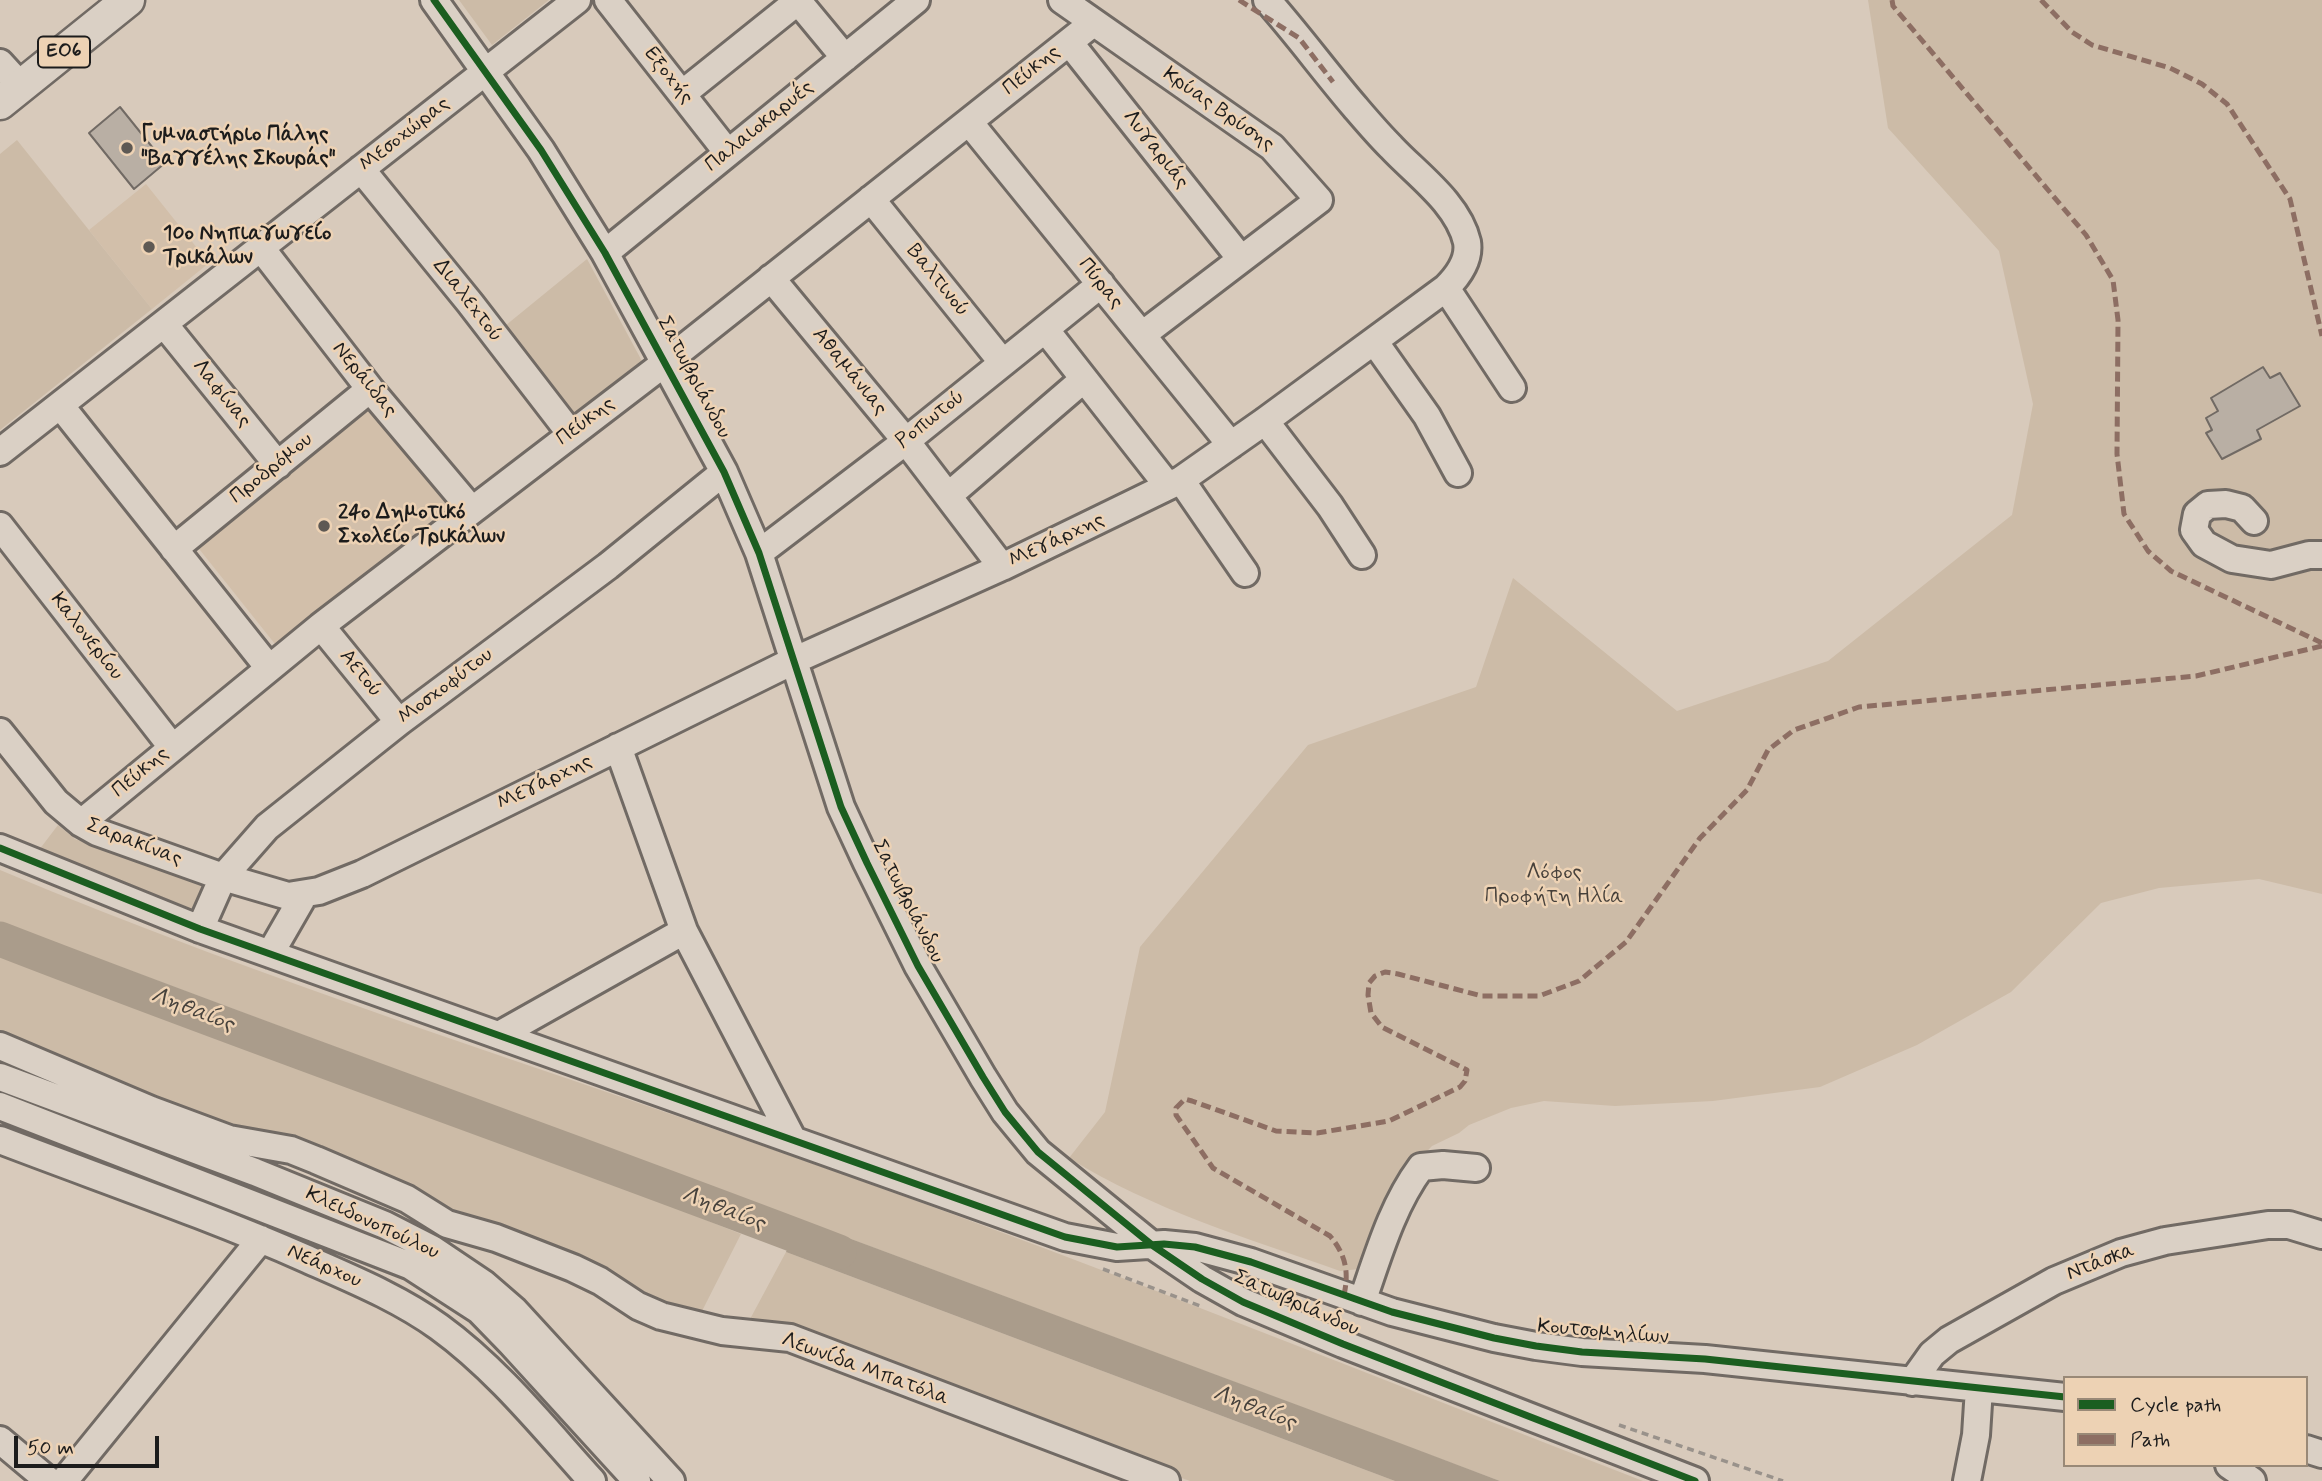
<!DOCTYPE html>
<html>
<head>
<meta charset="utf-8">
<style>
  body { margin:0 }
  #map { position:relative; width:2322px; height:1481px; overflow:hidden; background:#d8cabb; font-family:Mynerve,sans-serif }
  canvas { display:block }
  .legend { position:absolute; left:2063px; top:1376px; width:245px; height:91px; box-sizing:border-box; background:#edd2b4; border:2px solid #998977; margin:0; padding:9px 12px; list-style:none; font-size:21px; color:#1c1c1c }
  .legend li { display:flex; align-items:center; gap:14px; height:35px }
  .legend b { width:35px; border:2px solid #998977 }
  .scale { position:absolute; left:14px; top:1436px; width:145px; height:32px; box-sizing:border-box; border:4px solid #1c1c1c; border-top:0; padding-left:9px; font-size:21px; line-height:24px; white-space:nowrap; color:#1c1c1c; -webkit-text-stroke:5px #edd2b4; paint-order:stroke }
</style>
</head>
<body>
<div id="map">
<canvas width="2322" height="1481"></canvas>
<ul class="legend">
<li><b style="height:9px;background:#1b5e20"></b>Cycle path</li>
<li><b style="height:9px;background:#8d6e63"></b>Path</li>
</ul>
<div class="scale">50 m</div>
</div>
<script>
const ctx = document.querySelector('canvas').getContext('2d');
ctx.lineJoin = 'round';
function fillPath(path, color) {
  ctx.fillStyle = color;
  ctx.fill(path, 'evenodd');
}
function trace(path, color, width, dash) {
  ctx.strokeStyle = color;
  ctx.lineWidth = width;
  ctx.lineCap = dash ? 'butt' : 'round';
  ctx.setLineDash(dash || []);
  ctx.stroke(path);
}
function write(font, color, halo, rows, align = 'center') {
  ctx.font = font + ' Mynerve,sans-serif';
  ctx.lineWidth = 5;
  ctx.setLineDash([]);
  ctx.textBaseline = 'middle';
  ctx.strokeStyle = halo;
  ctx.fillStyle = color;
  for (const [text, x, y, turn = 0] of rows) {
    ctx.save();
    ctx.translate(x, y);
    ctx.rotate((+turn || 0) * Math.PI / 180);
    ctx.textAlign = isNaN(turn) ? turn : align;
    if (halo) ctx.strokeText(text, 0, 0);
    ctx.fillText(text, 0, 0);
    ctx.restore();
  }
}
fillPath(new Path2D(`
  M146,184l63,79 -57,46 -63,-79z
  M371,405l83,101 -179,138 -79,-99z`), '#d2bfaa');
fillPath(new Path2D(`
  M459,0h90l-57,45z
  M1868,0h454v894l-63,-15 -100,9 -58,15 -90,89 -94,53 -97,42 -107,14 -98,5 -71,-5 -33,7 -42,17 -10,8 -27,13 -17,18 -31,48 -25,57 -19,2c-93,-33 -187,-61 -271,-113l36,-46 35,-165 168,-202 168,-58 37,-109 164,133 151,-50 184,-146 21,-111 -34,-153 -111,-123z
  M17,140l135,169 -152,121v-276z
  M587,259l56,104 -73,57 -70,-90z
  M58,825l17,14 132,48 -12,26 -156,-63z
  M0,870c276,116 563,204 845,305 268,96 533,203 798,306h-143l-1500,-559z
  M0,954l290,112 326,118 125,50 -42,83 -699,-280z
  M786,1252l609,229h-205l-441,-160z`), '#ccbba7');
fillPath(new Path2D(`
  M800,1220l605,225 95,36h-105l-609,-229z`), '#aa9c8b');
trace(new Path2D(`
  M0,939c278,108 560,206 839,313`), '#aa9c8b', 35);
const building = new Path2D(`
  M120,107l45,56 -31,26 -45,-56z
  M2263,367l7,11 10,-5 20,33 -43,24 4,9 -39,20 -16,-26 6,-3 -6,-12 12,-7 -7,-13z`);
fillPath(building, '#b9afa4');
trace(building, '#716a64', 2);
const minor = new Path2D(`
  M434,0l107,150 64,103 119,219 35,81 82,254 26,56 51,103 65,111 22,35 33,40 114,93 50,34 41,23 100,42 352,137
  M608,0l120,153
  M797,0l48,58
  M1062,0l210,147 47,53 -177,135
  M1069,42l172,217
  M0,63l21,23
  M682,94l116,-93
  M969,122l262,323
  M361,169l109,134 101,131
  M871,199l132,164
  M261,248l109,141 101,120
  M605,253l311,-253
  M771,278l135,163 96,126
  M1446,288l66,100
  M164,324l114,141
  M1045,329l123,157
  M1374,341l53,75 31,57
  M60,405l209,263
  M1265,421l65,85 32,49
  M0,452l577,-452
  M1181,480l64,93
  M948,496l136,-117
  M2254,521l-12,-13 -16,-4 -18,1 -11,9 -3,16 10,14 28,15 39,6 38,-10h13
  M0,526l172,221
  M174,549l196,-160
  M759,553l147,-112 195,-157
  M321,626l78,96
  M0,732l56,70 25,21 16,9 126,45 65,19 31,-5 43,-17 433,-214 207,-93 179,-87 84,-59 181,-133c12,-12 24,-28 21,-46 -9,-39 -51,-68 -76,-95 -13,-13 -24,-26 -36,-40 -30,-35 -57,-72 -88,-107
  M618,747l66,184 109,209
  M81,823l240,-197 345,-264 427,-339
  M0,848l200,81 865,308 52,10 47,-3 31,3 56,15 141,50 102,26 42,8 46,6 123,7 360,38
  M200,929l23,-52 44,-50 132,-105 209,-156 116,-94
  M270,954l34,-59
  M499,1035l185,-104
  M0,1046l151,64 78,29 62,11 25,10 91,39 40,25 49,14 77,30 27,13 38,25 23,10 61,15 68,7 376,143
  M0,1077l255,95 130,53 47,24 52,35 30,26 157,171
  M0,1106l411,160 68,44 32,33 126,138
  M0,1140c102,39 207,75 307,119 45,20 92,39 132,68 58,42 105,101 153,154
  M1362,1302c16,-46 30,-96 59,-135l22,-2 33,3
  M1912,1382l20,-28 17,-14 105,-59 67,-28 44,-12 103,-16h21l33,10
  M0,1440l49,41
  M2306,1449l16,5
  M2229,1465l23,16
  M64,1481l197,-242
  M1967,1481l9,-46 3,-47`);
const major = new Path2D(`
  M0,103l128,-103`);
trace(minor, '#716a64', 32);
trace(major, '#716a64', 37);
trace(new Path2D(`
  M1103,1269l97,37
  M1619,1425l164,56`), '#99928b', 3.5, [7, 5]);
trace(minor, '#dad0c5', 26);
trace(major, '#dad0c5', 32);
trace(new Path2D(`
  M1239,0l60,38 34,44
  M1892,0l1,6 193,229 27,45 5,40 -1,134 7,60 24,37 23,20 151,72
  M2041,0l31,32 20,13 78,23 32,16 25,20 63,95 32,137
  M1344,1295c5,-23 2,-40 -14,-59l-117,-68 -37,-53v-7l9,-9 7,2 84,30 41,2 72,-12 71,-34 5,-6 2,-11 -85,-43 -11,-14 -3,-18 1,-12 6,-7 10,-4 13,2 84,22h57l40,-15 47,-39 74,-104 47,-48 21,-40 26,-20 65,-23 337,-31 126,-30`), '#8d6e63', 5, [10, 5]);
trace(new Path2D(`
  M434,0l107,150 64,103 119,219 35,81 82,254 26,56 51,103 65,111 22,35 33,40 114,93 50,34 41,23 100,42 352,137
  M0,848l200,81 865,308 52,10 47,-3 31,3 56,15 141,50 102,26 42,8 46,6 123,7 360,38`), '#1b5e20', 7);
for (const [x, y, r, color] of [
  [127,148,7,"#5e5954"],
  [149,247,7,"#5e5954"],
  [324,526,7,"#5e5954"]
]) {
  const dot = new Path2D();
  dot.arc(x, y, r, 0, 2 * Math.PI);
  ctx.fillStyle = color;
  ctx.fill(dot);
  trace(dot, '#edd2b4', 2.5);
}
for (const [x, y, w] of [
  [64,52,52]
]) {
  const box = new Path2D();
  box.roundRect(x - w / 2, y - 15.5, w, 31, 5);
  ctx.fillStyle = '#edd2b4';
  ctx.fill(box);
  trace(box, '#1c1c1c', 2);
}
write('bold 19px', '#1c1c1c', null, [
  ["ΕΟ6",64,52]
]);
write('21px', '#1c1c1c', '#edd2b4', [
  ["Πεύκης",1032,71,-39],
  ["Εξοχής",668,76,52],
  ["Κρύας Βρύσης",1218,110,35],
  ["Παλαιοκαρυές",760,127,-39],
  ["Μεσοχώρας",405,135,-38],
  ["Λυγαριάς",1155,150,52],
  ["Βαλτινού",937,281,51],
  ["Πύρας",1100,284,51],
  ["Διαλεχτού",467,301,52],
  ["Αθαμάνιας",849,372,51],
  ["Σατωβριάνδου",693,378,62],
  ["Νεράιδας",364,380,51],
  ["Λαφίνας",221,394,51],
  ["Ροπωτού",931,420,-38],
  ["Πεύκης",586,422,-37],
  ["Προδρόμου",272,469,-39],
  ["Μεγάρχης",1057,541,-25],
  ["Καλονερίου",86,637,52],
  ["Αετού",360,674,51],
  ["Μοσχοφύτου",446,687,-37],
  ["Πεύκης",141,773,-40],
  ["Μεγάρχης",545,783,-26],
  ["Σαρακίνας",134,843,21],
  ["Σατωβριάνδου",907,902,63],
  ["Κλειδονοπούλου",372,1224,25],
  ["Ντάσκα",2101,1263,-21],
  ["Νεάρχου",324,1267,24],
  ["Σατωβριάνδου",1296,1304,24],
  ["Κουτσομηλίων",1603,1333,5],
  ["Λεωνίδα Μπατόλα",865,1370,20]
]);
write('bold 21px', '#1c1c1c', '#edd2b4', [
  ["Γυμναστήριο Πάλης",141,136],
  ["\"Βαγγέλης Σκουράς\"",141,160],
  ["10ο Νηπιαγωγείο",163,235],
  ["Τρικάλων",163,259],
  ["24ο Δημοτικό",338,514],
  ["Σχολείο Τρικάλων",338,538]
], 'left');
write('21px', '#46403a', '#edd2b4', [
  ["Λόφος",1554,874],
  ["Προφήτη Ηλία",1554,898]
]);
write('italic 23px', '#47423c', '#edd2b4', [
  ["Ληθαίος",192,1011,21],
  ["Ληθαίος",723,1210,21],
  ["Ληθαίος",1254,1409,21]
]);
</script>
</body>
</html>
